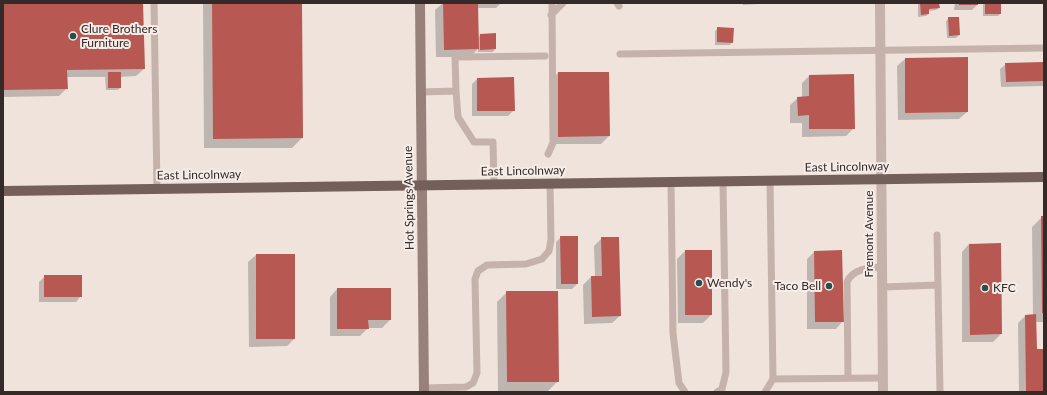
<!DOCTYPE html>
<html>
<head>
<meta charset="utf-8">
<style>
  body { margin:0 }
  #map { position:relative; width:1047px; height:395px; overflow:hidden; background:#efe3dc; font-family:Lato,sans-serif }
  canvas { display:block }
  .frame { position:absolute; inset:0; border:4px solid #342a28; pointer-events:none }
</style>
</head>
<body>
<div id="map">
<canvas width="1047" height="395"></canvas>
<div class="frame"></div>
</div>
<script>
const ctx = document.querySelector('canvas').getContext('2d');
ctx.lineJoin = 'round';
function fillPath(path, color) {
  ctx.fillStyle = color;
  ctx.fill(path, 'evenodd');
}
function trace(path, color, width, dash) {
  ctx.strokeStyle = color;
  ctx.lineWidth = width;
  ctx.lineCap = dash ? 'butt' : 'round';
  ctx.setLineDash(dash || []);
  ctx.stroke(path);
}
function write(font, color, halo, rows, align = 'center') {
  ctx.font = font + ' Lato,sans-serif';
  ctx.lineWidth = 4;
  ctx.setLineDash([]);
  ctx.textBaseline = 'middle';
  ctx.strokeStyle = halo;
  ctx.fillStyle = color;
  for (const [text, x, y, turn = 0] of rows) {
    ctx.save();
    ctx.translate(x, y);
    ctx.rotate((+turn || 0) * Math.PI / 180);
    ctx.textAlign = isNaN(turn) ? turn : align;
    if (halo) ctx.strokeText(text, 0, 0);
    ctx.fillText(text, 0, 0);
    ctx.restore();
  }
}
fillPath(new Path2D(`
  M3,3h139l2,66 -8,7 -16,1v11l-2,2h-12l-1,-13h-39l1,11 -8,8 -56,1z
  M203,3h98l1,135 -10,10h-88z
  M443,3h58l-5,5h-19l1,30 2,-3 15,14 -2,3h-15v-3l-8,8h-34l-1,-47z
  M743,3h31l-31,2z
  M918,3h20l1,5 -3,2 -8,1v3l-2,2 -8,1z
  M955,3h22v2l-5,5h-18z
  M983,3h17v11l-2,2h-15z
  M949,18l10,17 -3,3h-9l-1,-17z
  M718,28l14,14 -2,3h-15v-14z
  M905,59l62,53 -8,7 -61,1 -1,-54z
  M1044,63v23l-43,1 -1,-18 6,-5z
  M558,73h50l1,63 -8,8h-50l-1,-63z
  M809,76l45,52 -8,8 -44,1v-14h-12v-18l8,-7 4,-1v-14z
  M513,78l1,32 -6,6h-36v-32l5,-5z
  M1042,217h2v105h-8v28h8v42h-25l-1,-69 7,-7 8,-1 -1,-88z
  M561,237l16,47 -5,5h-16v-47z
  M602,238l18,78 -8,7 -28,1 -1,-39 8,-8h4l-1,-31z
  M969,244l32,90 -8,8h-31v-90z
  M685,251l26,64 -8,8h-25l-1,-64z
  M814,252l29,69 -7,8h-29v-70z
  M256,255l38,84 -7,7 -38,1 -1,-85z
  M45,276l36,20 -5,6h-37v-20z
  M337,289l53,31 -8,8h-14l-8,8h-30v-39z
  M507,292l51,89 -10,10h-50l-1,-89z`), '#0003');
fillPath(new Path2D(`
  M3,3h140l2,66 -78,1 1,19 -65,1z
  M212,3h90l1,135 -90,1z
  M443,3h35l1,46 -35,1z
  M920,3h19l1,5 -11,1v5l-8,1z
  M959,3h19v2h-19z
  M985,3h16v11h-16z
  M948,17h11l1,18 -11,1z
  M717,27l17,1 -1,15 -16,-1z
  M496,33v16l-16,1v-16z
  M968,57v55l-63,1v-55z
  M1044,62v19l-38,1 -1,-19z
  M108,72h13v16h-13z
  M558,72h51l1,64 -52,1z
  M854,74l1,55h-46v-14l-11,1 -1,-19 12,-1v-21z
  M514,77l1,34h-38v-33z
  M1041,216h3v97h-2z
  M560,236h18v48h-17z
  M601,237h18l2,79 -29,1 -1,-41h11z
  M1001,243l1,91 -32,1 -1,-91z
  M685,250h27v65h-27z
  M842,250l2,72h-29l-1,-71z
  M256,254h39v85h-39z
  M44,275h38v22h-38z
  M337,288h54v32h-23l1,9h-32z
  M506,291h52l1,91h-52z
  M1036,314l1,35h7v43h-18l-1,-77z`), '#b75952');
trace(new Path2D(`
  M154,3l3,185
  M617,3l2,3
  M551,15l12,-12
  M620,54l424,-6
  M456,91l2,26 16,25h19l1,42
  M421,92l35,-1 -1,-34 90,-1
  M548,154l5,-11 -1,-140
  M770,181l3,198 110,-1
  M671,182l2,151 6,50 6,9
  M937,235l3,157
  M883,287l55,-2
  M848,378l-1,-96c6,-14 23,-14 36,-15
  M424,388l42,-1 7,-4 4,-10 -2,-94 3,-8 9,-6 39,-1 16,-5 7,-8 2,-11 -1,-56
  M717,392l5,-3 4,-17 -3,-191
  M765,392l8,-13`), '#c5b2aa', 7);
trace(new Path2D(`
  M880,3l3,389`), '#c5b2aa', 10);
trace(new Path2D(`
  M420,3l4,389`), '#99817b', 10);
trace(new Path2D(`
  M3,191l1041,-14`), '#745f5b', 10);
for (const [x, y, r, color] of [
  [73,36,4,"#23504b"],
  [699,283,4,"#23504b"],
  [829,286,4,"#23504b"],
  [985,288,4,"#23504b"]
]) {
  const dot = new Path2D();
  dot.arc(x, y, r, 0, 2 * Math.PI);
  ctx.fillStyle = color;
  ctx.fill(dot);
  trace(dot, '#f7ede8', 1.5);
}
write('12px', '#342a28', '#f7ede8', [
  ["Clure Brothers",81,29],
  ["Furniture",81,43],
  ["Wendy's",707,283],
  ["Taco Bell",821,286,"right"],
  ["KFC",993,288]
], 'left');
write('12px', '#342a28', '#f7ede8', [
  ["East Lincolnway",847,167,-1],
  ["East Lincolnway",523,171,-1],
  ["East Lincolnway",199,175,-1],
  ["Hot Springs Avenue",409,198,-91],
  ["Fremont Avenue",869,234,-90]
]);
</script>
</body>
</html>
